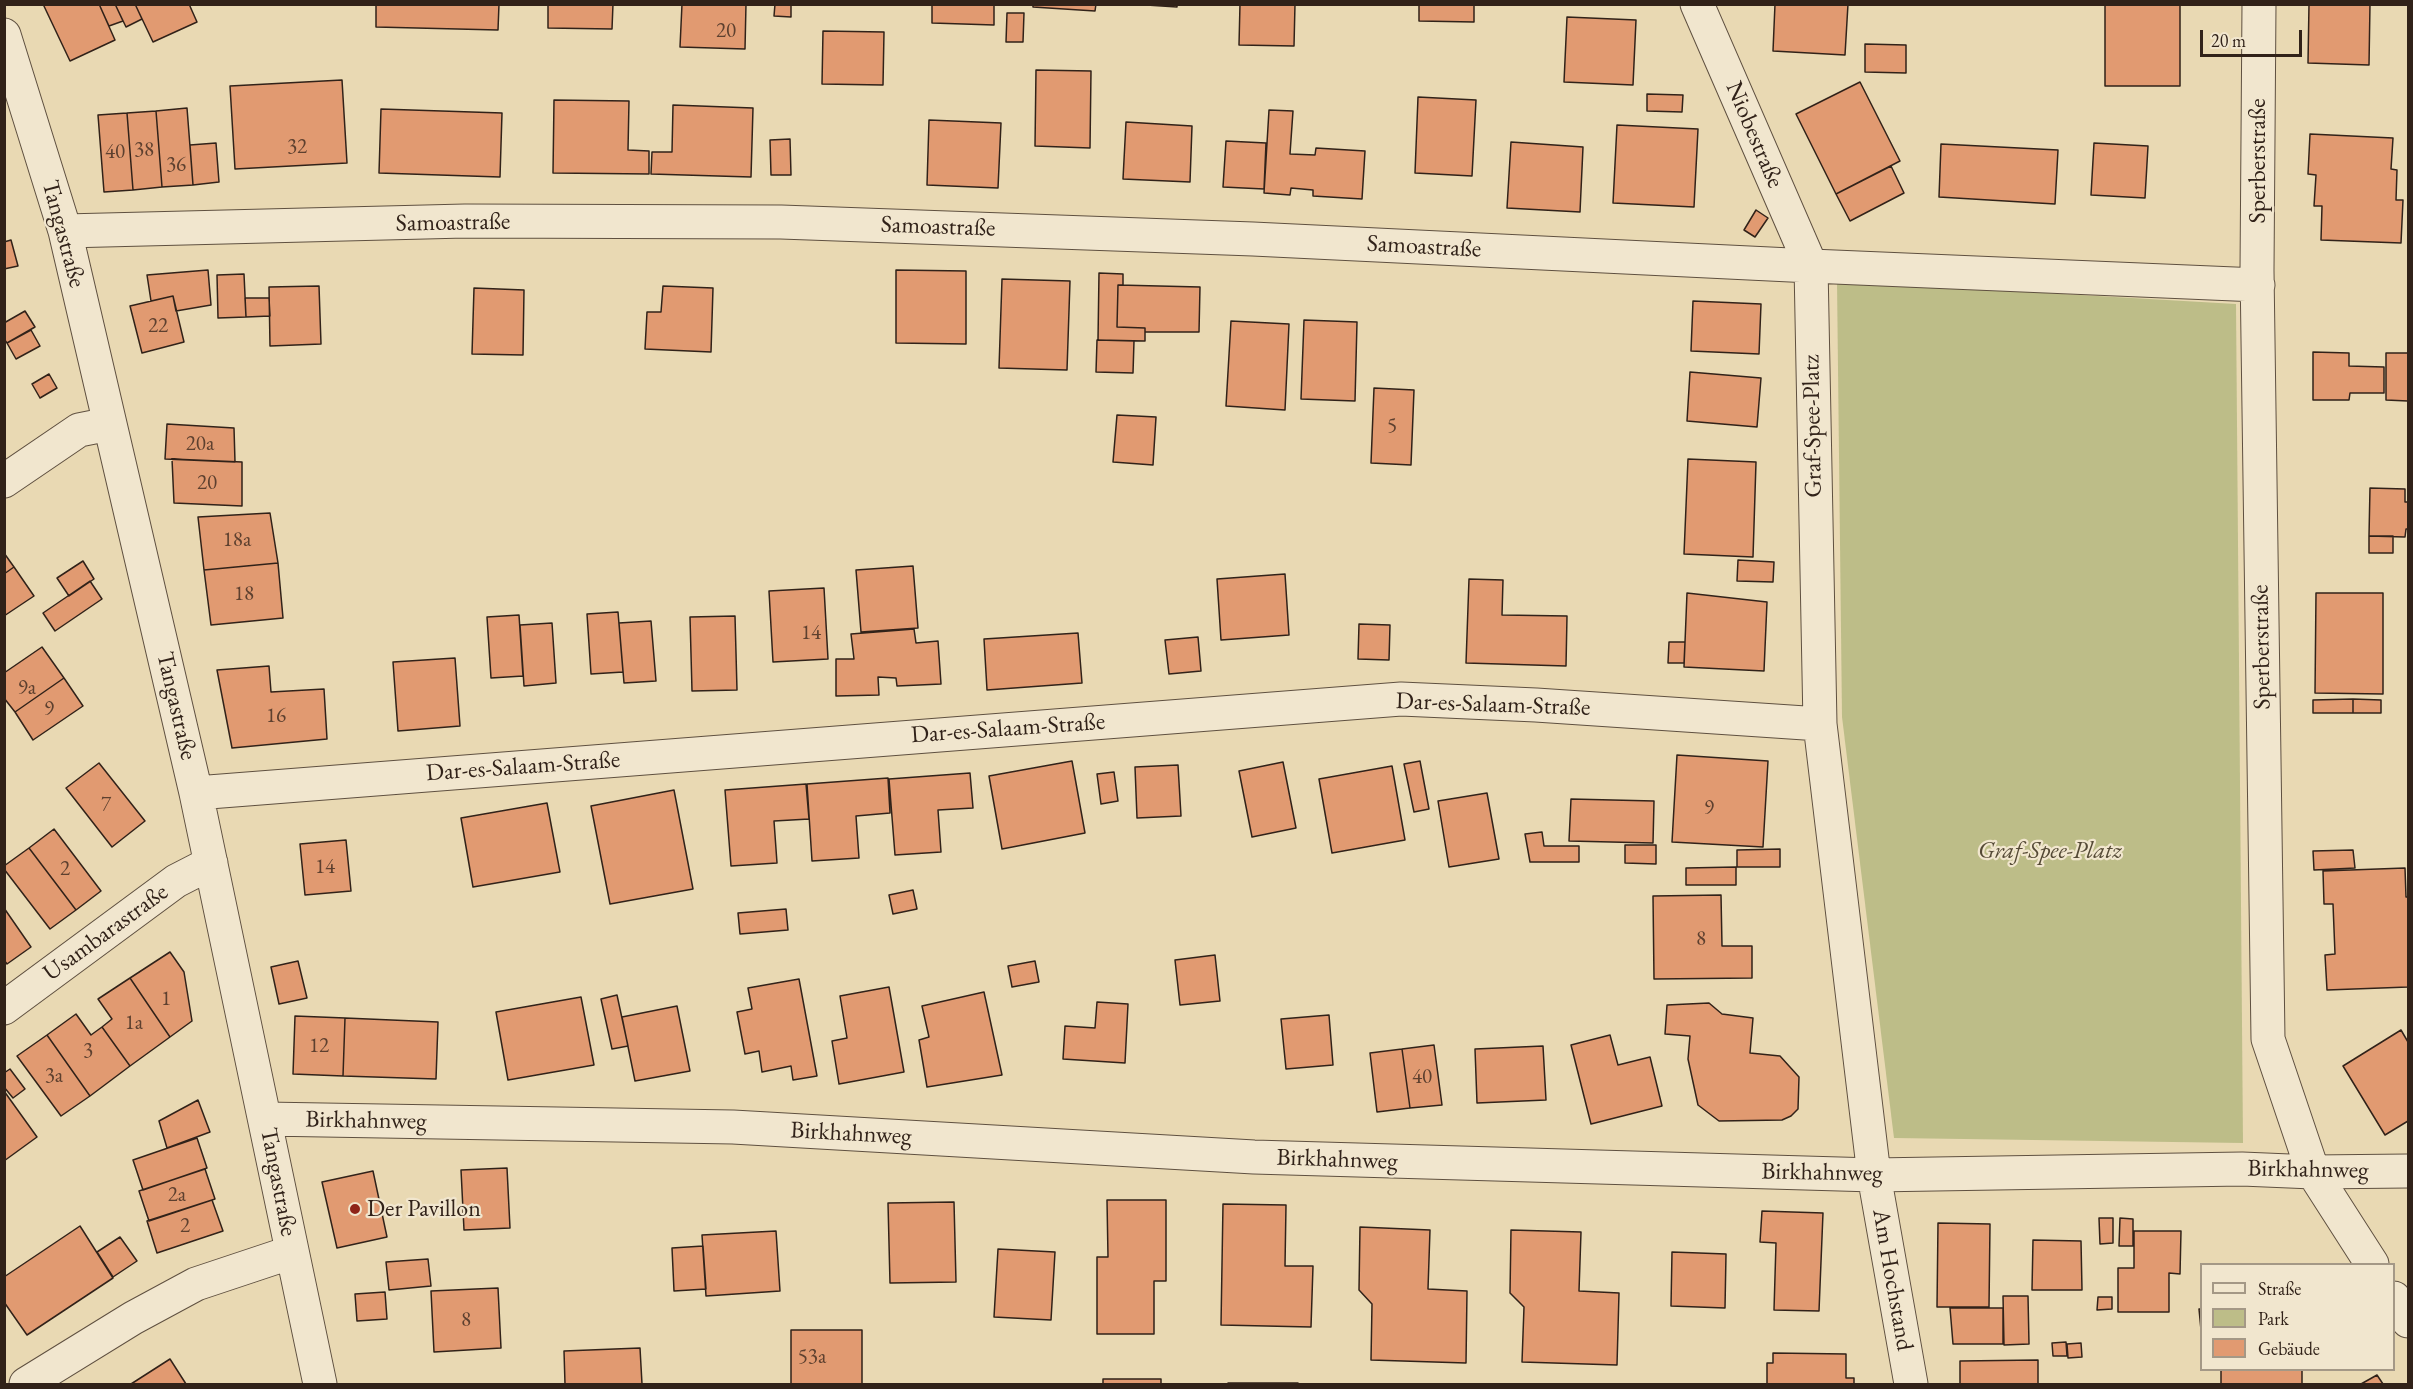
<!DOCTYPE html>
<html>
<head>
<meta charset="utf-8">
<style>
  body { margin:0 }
  #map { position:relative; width:2413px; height:1389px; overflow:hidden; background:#e9d9b3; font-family:"EB Garamond",serif }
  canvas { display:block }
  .frame { position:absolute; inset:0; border:6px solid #312219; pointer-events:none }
  .legend { position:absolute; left:2200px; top:1263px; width:195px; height:108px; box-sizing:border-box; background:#f1e6ce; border:2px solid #a49886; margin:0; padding:8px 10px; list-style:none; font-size:18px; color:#312219 }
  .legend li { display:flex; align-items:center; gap:12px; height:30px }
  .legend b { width:30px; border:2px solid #a49886 }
  .scale { position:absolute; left:2200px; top:30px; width:102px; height:27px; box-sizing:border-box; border:3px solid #312219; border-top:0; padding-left:8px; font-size:18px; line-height:21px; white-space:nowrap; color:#312219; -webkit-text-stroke:4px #f1e6ce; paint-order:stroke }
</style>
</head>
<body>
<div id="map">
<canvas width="2413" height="1389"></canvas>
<div class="frame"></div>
<ul class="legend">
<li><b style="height:8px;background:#f1e6ce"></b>Straße</li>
<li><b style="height:16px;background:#bdbd88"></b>Park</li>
<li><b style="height:16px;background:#e19a71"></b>Gebäude</li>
</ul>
<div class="scale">20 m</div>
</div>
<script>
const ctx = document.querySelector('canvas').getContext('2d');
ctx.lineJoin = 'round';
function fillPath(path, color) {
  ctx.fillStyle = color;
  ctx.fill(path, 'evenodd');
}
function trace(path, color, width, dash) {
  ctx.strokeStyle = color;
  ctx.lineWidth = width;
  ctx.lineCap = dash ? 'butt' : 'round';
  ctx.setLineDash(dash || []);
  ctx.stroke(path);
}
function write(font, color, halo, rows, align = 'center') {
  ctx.font = font + ' "EB Garamond",serif';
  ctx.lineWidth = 4.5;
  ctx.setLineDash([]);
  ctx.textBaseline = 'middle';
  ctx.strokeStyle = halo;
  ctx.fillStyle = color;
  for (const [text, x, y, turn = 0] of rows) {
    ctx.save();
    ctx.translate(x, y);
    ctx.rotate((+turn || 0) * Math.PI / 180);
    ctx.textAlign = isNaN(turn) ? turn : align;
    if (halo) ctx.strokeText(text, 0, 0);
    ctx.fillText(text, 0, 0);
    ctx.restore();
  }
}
fillPath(new Path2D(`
  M1837,281l399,23 7,839 -349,-5 -52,-421z`), '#bdbd88');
const building = new Path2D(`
  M43,4h56l16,36 -45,21z
  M99,4h16l8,17 -14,5z
  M115,4h20l7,15 -16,8z
  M135,4h54l8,18 -44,20z
  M376,4h123l-1,26 -122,-3z
  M548,4h65l-1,25 -64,-1z
  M682,4h64l-1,45 -65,-2z
  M775,4h16v13l-17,-1z
  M932,4h62v21l-62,-2z
  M1033,4h63l-1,7 -62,-4z
  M1131,4h46v3z
  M1240,4h55l-1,42 -55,-1z
  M1419,4h55v18l-55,-1z
  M1775,4h73l-3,51 -72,-4z
  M2105,4h75v82h-75z
  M2309,4h61l-1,61 -61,-2z
  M1007,13h17l-1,29h-17z
  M1567,17l69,3 -3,65 -69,-3z
  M823,31l61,1 -1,53 -61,-1z
  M1865,44l41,1v28l-41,-1z
  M1036,70l55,1 -1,77 -55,-2z
  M342,80l5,83 -112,6 -5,-83z
  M1860,82l40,79 -64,33 -40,-80z
  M1647,94l36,1 -1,17 -35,-1z
  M1418,97l58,3 -4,76 -57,-3z
  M554,100l75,1 -1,49 21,1v23l-96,-1z
  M673,105l80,3 -2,69 -100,-3 1,-22h20z
  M187,108l6,77 -31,2 -6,-76z
  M381,109l121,4 -2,64 -121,-4z
  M1269,110l24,1 -3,43 25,1 1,-7 49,3 -3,48 -49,-3v-6l-22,-2 -1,7 -26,-2z
  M156,111l6,76 -29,3 -6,-77z
  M127,113l6,77 -29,2 -6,-77z
  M929,120l72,3 -3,65 -71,-3z
  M1126,122l66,4 -2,56 -67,-3z
  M1617,125l81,4 -4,78 -81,-4z
  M2310,134l83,4 -2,31 6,1 -1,30h7l-2,43 -80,-3 1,-34h-8l2,-31 -8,-1z
  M790,139l1,36h-20l-1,-35z
  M1226,141l40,2 -2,46 -41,-2z
  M1511,142l72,5 -3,65 -73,-4z
  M216,143l3,39 -26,3 -3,-40z
  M2094,143l54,3 -3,52 -54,-3z
  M1941,144l117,6 -3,54 -116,-7z
  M1891,166l13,27 -54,28 -14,-27z
  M1756,210l12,8 -13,19 -11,-7z
  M11,240l7,26 -14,3v-27z
  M208,270l3,35 -35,6 -3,-15 -22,5 -4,-26z
  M896,270l70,1v73l-70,-1z
  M1099,273l24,1v11h-5l-1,42 28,1v13l-47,-1z
  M244,274l2,43 -28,1 -1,-43z
  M1002,279l68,2 -3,89 -68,-2z
  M1118,285l82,2 -1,45h-54v-4l-28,-1z
  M319,286l2,58 -51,2 -1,-59z
  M663,286l50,2 -2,64 -66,-3 2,-37h14z
  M474,288l50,2 -1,65 -51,-1z
  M173,296l11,46 -42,11 -12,-47z
  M245,298h24l1,18 -24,1z
  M1693,301l68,3 -2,50 -68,-3z
  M25,311l10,16 -28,16 -3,-4v-16z
  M1304,320l53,2 -2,79 -54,-2z
  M1231,321l58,3 -4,86 -59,-4z
  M31,330l9,16 -24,13 -9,-16z
  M1097,340l37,1 -1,32 -37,-1z
  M2313,352l36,1v13l35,1v26h-34l-1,7h-36z
  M2386,353h22v48l-22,-1z
  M1690,372l71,6 -4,49 -70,-6z
  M49,374l8,14 -17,10 -8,-14z
  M1374,388l40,2 -3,75 -40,-2z
  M1117,415l39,2 -3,48 -40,-3z
  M167,424l67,4 1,34 -70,-3z
  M172,459l70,3v44l-68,-3z
  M1688,459l68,3 -3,95 -69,-3z
  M2370,488l35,1v13h3v27h-2l-1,8 -36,-1z
  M270,513l8,50 -74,7 -6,-53z
  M2369,536h24v17h-24z
  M4,553l10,14 -10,7z
  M1738,560l36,2 -1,20 -36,-1z
  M83,561l11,18 -25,17 -12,-18z
  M278,563l5,55 -72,7 -7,-55z
  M913,566l5,62 -57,4 -5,-62z
  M14,567l20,29 -30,20v-42z
  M1285,574l4,61 -68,5 -4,-61z
  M1469,579l34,1 -1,35 65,1 -1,50 -100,-3z
  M90,581l12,18 -47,32 -12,-18z
  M824,588l4,71 -55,3 -4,-71z
  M1687,593l80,9 -3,69 -80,-4z
  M2316,593h67v101l-68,-1z
  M618,612l5,60 -32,2 -4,-60z
  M519,615l4,61 -32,2 -4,-61z
  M735,616l2,74 -45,1 -2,-74z
  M651,621l5,60 -32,2 -5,-60z
  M552,623l4,60 -32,3 -4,-61z
  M1359,624l31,1 -1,35 -31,-1z
  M914,629l2,14 22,-2 3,43 -44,2 -1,-8 -18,-1 1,18 -43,1v-37h18l-3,-25z
  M1078,633l4,50 -95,7 -3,-51z
  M1198,637l3,34 -32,3 -4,-34z
  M1669,642h16l-1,21h-16z
  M42,647l22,31 -49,34 -11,-14v-25z
  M455,658l5,68 -62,5 -5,-69z
  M269,666l2,26 53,-3 3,50 -95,9 -15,-78z
  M64,678l19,28 -50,34 -18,-28z
  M2353,699v14h-40v-13z
  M2353,699l28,1v13h-28z
  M1677,755l91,6 -5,86 -91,-5z
  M1072,761l13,72 -83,16 -13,-73z
  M1420,761l9,48 -15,3 -10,-48z
  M1283,762l13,66 -44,9 -13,-66z
  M99,763l46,58 -33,26 -46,-59z
  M1178,765l3,51 -44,2 -2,-51z
  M1392,766l13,74 -73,13 -13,-74z
  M1114,772l4,29 -17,3 -4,-30z
  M970,773l3,35 -35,2 3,42 -46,3 -6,-76z
  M888,778l2,35 -34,3 3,42 -47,3 -5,-77z
  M806,784l3,35 -35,2 3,42 -46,3 -6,-76z
  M674,790l19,99 -83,15 -19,-98z
  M1487,793l12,66 -50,8 -11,-66z
  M1571,799l83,2 -1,42 -84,-2z
  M547,803l13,69 -87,15 -12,-69z
  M54,829l47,62 -25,19 -47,-62z
  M1542,832l2,14h35v16h-49l-5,-28z
  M346,840l5,51 -46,4 -5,-51z
  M1625,845h31v19l-31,-1z
  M29,848l47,62 -26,19 -46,-60v-3z
  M1780,849v18h-43v-17z
  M2353,850l2,18 -41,2 -1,-19z
  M1736,867v18h-50v-17z
  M2405,868l1,29h2v90l-81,3 -2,-35 10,-1 -2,-50h-9l-1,-33z
  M913,890l4,19 -24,5 -4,-19z
  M1721,895l1,51h30v32l-98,1 -1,-83z
  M4,908l27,39 -24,17 -3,-4z
  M786,909l2,21 -48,4 -2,-21z
  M170,952l14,20 8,49 -22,16 -40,-59z
  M1215,955l5,46 -40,4 -5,-45z
  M298,961l9,37 -28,6 -8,-37z
  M1035,961l4,21 -27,5 -4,-21z
  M130,978l40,59 -40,29 -28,-39 10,-8 -14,-20z
  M799,979l18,97 -24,4 -2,-14 -29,6 -3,-21 -14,3 -8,-42 15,-3 -4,-21z
  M889,987l15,85 -65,12 -7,-43 15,-3 -7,-42z
  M984,992l18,83 -75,12 -8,-47 10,-3 -7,-31z
  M617,995l11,51 -16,3 -11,-50z
  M581,997l13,68 -86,15 -12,-68z
  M1097,1002l31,2 -3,59 -62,-4 2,-33 30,2z
  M1709,1003l13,11 31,4 -3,35 30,3 19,21 -1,32 -7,7 -9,4 -63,1 -21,-16 -10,-46 2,-23 -25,-2 2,-29z
  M677,1006l13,65 -55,10 -13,-64z
  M76,1014l15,21 11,-8 28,39 -40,30 -43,-61z
  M1329,1015l4,50 -47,4 -5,-50z
  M295,1016l50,2 -2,58 -50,-2z
  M345,1018l93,4 -2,57 -93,-3z
  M2401,1030l7,12v79l-23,14 -42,-69z
  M47,1035l43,61 -29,20 -44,-60z
  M1610,1035l8,30 32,-8 12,49 -71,18 -20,-79z
  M1434,1045l8,60 -32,3 -8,-59z
  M1543,1046l3,54 -69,3 -2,-54z
  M1402,1049l8,59 -33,4 -7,-59z
  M10,1069l15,20 -12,9 -9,-11v-14z
  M4,1091l33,46 -33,24z
  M198,1100l12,32 -43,16 -8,-27z
  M197,1138l10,30 -64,22 -10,-30z
  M507,1168l3,60 -46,2 -3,-60z
  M205,1169l10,30 -66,22 -10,-30z
  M373,1171l14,66 -50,11 -15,-66z
  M212,1200l11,31 -66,22 -10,-32z
  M1107,1200h59v81h-12v53h-57v-77h11z
  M954,1202l2,80 -66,1 -2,-80z
  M1223,1204l63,1 -1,61h28l-2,61 -90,-2z
  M1762,1211l61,2 -4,98 -45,-1 2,-67 -16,-1z
  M2099,1218h14v25l-13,1z
  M2120,1218l13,1v27h-14z
  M1938,1223l52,1 -1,83h-52z
  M80,1226l33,52 -86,57 -23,-33v-25z
  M1360,1227l70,3 -2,59 39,2 -1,72 -95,-3 1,-56 -13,-14z
  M1511,1230l70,2 -2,59 40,2 -2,72 -95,-3 2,-55 -14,-14z
  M776,1231l4,60 -74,5 -4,-61z
  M2134,1231h47l-1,43 -11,-1v39h-51v-44h16z
  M120,1237l17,24 -24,16 -16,-25z
  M2033,1240l48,1 1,49h-50z
  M703,1246l3,43 -32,2 -2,-43z
  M998,1249l57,3 -4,68 -57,-3z
  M1672,1252l54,2 -1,54 -54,-2z
  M428,1259l3,27 -42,4 -3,-28z
  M498,1288l3,60 -67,4 -3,-61z
  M385,1292l2,27 -30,2 -2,-27z
  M2003,1296h25l1,48 -25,1z
  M2098,1297h14v12l-15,1z
  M1950,1308h53v36h-50z
  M2199,1309h3v21h-1z
  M791,1330h71v54h-71z
  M2066,1342l1,14h-14l-1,-13z
  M2081,1343l1,14 -14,1 -1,-14z
  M640,1348l2,36h-77l-1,-33z
  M1773,1353l73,1v24h8v6h-87v-21h6z
  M170,1359l16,25h-55z
  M2038,1360v24h-78v-23z
  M2221,1370h81v14h-81z
  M2377,1375l6,9h-22z
  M1103,1379h58v5h-58z
  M1228,1383h70v1h-70z`);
fillPath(building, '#e19a71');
trace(building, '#312219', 1.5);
const minor = new Path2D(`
  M1697,4l114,262 9,458 54,451 37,209
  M2259,4l-2,266 11,769 45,133 59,92
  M4,35l61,196 131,562 124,591
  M65,231l400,-10 316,1 472,17 558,27 447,19
  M4,481l75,-51 30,-6
  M196,793l1205,-94 135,6 284,19
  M4,1008l172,-127 35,-18
  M265,1119l468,8 521,30 620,18 368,-6 71,3 95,-1
  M2394,1298l14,23
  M26,1384l107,-66 63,-34 96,-32`);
trace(minor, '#5f5040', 35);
trace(minor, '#f1e6ce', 33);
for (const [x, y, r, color] of [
  [355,1209,6,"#8f2418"]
]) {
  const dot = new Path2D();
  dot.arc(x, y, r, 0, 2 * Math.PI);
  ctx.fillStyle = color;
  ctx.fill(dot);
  trace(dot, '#f1e6ce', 2);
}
write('21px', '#5d402f', null, [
  ["20",726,31],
  ["32",297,147],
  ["38",144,150],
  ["40",115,152],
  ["36",176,165],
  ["22",158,326],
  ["5",1392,426],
  ["20a",200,444],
  ["20",207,483],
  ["18a",237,540],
  ["18",244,594],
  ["14",811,633],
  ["9a",27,688],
  ["9",49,709],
  ["16",276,716],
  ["7",106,805],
  ["9",1709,808],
  ["14",325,867],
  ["2",65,869],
  ["8",1701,939],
  ["1",166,999],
  ["1a",134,1023],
  ["12",319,1046],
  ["3",88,1051],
  ["3a",54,1076],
  ["40",1422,1077],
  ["2a",177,1195],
  ["2",185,1226],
  ["8",466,1320],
  ["53a",812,1357]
]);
write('24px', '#312219', '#f1e6ce', [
  ["Niobestraße",1754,135,67],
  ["Sperberstraße",2258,161,-90],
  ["Samoastraße",453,223,-1],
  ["Samoastraße",938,227,2],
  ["Tangastraße",63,234,75],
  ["Samoastraße",1424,247,3],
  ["Graf-Spee-Platz",1813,426,-91],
  ["Sperberstraße",2262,647,-91],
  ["Dar-es-Salaam-Straße",1493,705,2],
  ["Tangastraße",176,706,77],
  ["Dar-es-Salaam-Straße",1008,729,-4],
  ["Dar-es-Salaam-Straße",523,767,-4],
  ["Usambarastraße",106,933,-36],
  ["Birkhahnweg",366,1121,1],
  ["Birkhahnweg",851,1134,3],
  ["Birkhahnweg",1337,1160,2],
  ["Birkhahnweg",2308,1170,1],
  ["Birkhahnweg",1822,1173,1],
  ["Tangastraße",278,1182,79],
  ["Am Hochstand",1892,1280,80]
]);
write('italic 24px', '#544935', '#f1e6ce', [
  ["Graf-Spee-Platz",2050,851]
]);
write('24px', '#312219', '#f1e6ce', [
  ["Der Pavillon",367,1209]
], 'left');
</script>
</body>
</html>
